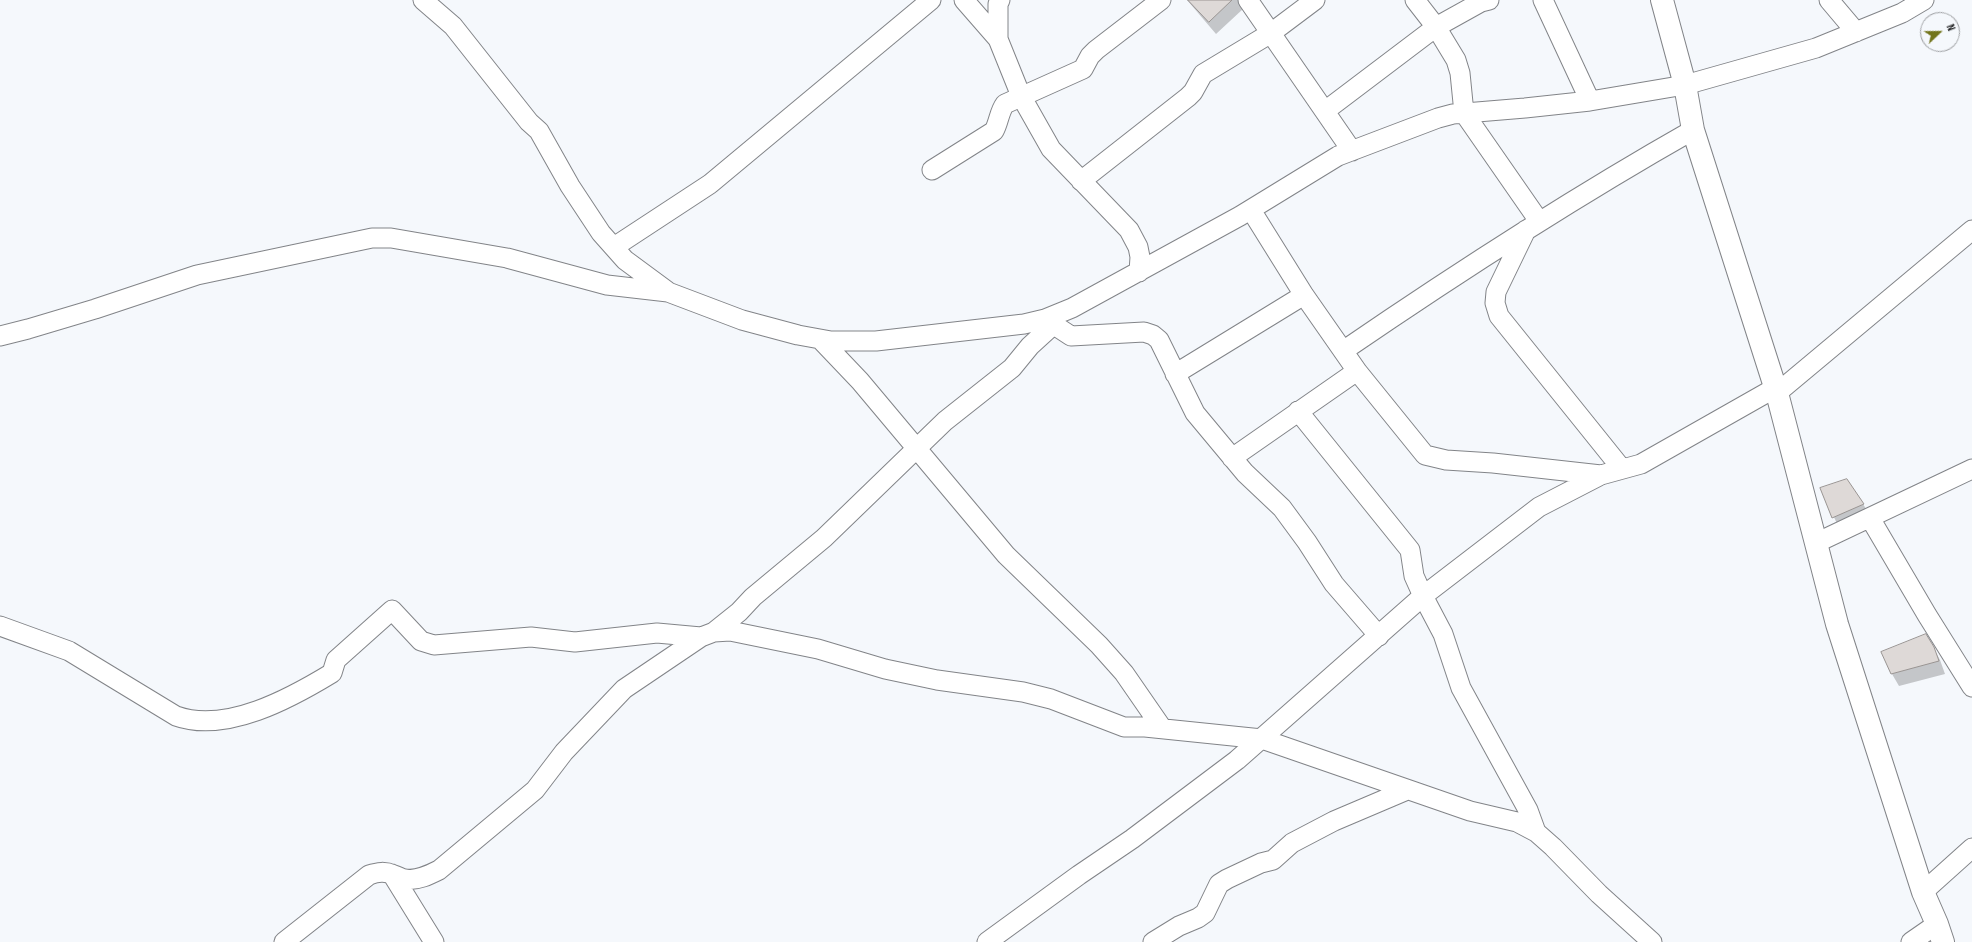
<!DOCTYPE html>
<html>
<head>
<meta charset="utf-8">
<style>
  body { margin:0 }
  #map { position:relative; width:1972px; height:942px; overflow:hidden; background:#f5f8fc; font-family:"Sofia Sans Condensed",sans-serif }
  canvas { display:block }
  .north { position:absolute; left:1920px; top:12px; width:40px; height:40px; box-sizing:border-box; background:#f5f8fc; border:1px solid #9c9ea1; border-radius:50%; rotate:68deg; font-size:11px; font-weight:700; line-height:16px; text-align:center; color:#161718 }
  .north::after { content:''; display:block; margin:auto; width:14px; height:18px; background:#72751c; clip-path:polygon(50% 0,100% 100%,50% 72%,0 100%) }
</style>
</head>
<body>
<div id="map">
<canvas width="1972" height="942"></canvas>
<div class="north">N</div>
</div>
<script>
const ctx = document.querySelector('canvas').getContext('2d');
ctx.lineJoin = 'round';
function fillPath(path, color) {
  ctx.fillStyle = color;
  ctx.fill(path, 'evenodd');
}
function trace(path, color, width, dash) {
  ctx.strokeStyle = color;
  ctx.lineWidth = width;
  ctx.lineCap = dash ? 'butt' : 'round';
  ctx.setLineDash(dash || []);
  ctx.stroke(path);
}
fillPath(new Path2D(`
  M1187,0h51l5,9 -27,25z
  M1821,488l42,16 5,8 -30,14z
  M1933,647l7,13 5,14 -46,12 -7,-12z`), '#0003');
const building = new Path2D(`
  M1188,0h44l-23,22z
  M1847,479l17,25 -32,14 -12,-30z
  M1926,634l8,13 5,14 -48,13 -10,-22z`);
fillPath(building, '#ded9d7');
trace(building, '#999492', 1);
const minor = new Path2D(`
  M423,0l30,26 76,96 10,9 31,55 31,47 24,27 42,31
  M964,0l34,39 23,57 30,53 78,81 9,17 2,10 -1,15
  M1248,0l104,151
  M1415,0l21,27 20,33 4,13 4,40 75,108
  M1543,0l47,101
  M1829,0l27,32
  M998,39v-35l2,-4
  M1325,111l111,-84 45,-25 8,-2
  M932,170l62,-39c5,-9 5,-19 11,-27l78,-35 7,-13 6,-6 65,-50
  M1081,181l107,-84 5,-5 10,-18 68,-41 44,-33
  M1251,210l53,85 53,76 68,84 21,5 47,3 108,12
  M1526,230l-30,62 -1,11 4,13 123,153
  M614,247l96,-63 221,-184
  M1045,319l26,17 73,-4 9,3 6,5 36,73 50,60 37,35 25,34 27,42 45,52
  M0,336l28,-7 67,-20 102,-34 175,-37h19l116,20 100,27 61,7 74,28 56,15 33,6h45l148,-17 21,-5 27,-11 168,-92 98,-60 100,-38 15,-4 72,-6 65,-7 95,-16 131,-37 86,-35 22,-13
  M820,339l40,42 146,174 93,90 25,28 38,55
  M1343,351c114,-78 230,-153 350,-221
  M1175,374l129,-79
  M1777,393l195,-163
  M1298,411l112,139 4,26 9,20 20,38 18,54 67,122 8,22
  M1232,458l125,-87
  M1870,518l57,97 45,72
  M1816,543l156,-74
  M0,626l69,25 107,65c50,18 115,-18 156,-43l4,-13 56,-50 29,31 13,4 97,-8 44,5 82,-9 44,4 13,-5 16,-1 88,18 67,20 52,11 86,12 28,7 73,28h21l117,12 208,72 47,11 19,10 17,15 46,47 53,48
  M714,632l25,-20 14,-15 71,-59 121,-117 67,-53 18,-22 23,-21
  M392,874l42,68
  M1923,892l49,-44
  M284,942l85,-67c9,-3 16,-4 25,0 4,1 8,4 12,4 11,2 23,-4 33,-9l96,-80 29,-38 60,-63 77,-52
  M987,942l92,-67 53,-36 105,-79 186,-164 116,-89 62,-32 40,-11 134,-76
  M1153,942l26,-16 19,-8 7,-5 14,-29 8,-5 34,-16 12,-3 19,-17 42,-22 73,-31
  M1911,942l26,-18`);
const major = new Path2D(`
  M1662,0l23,85 8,45 84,263 60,231 86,268 14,32 6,18`);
trace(minor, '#828488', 21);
trace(major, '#828488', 24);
trace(minor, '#fff', 19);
trace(major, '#fff', 22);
</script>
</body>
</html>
